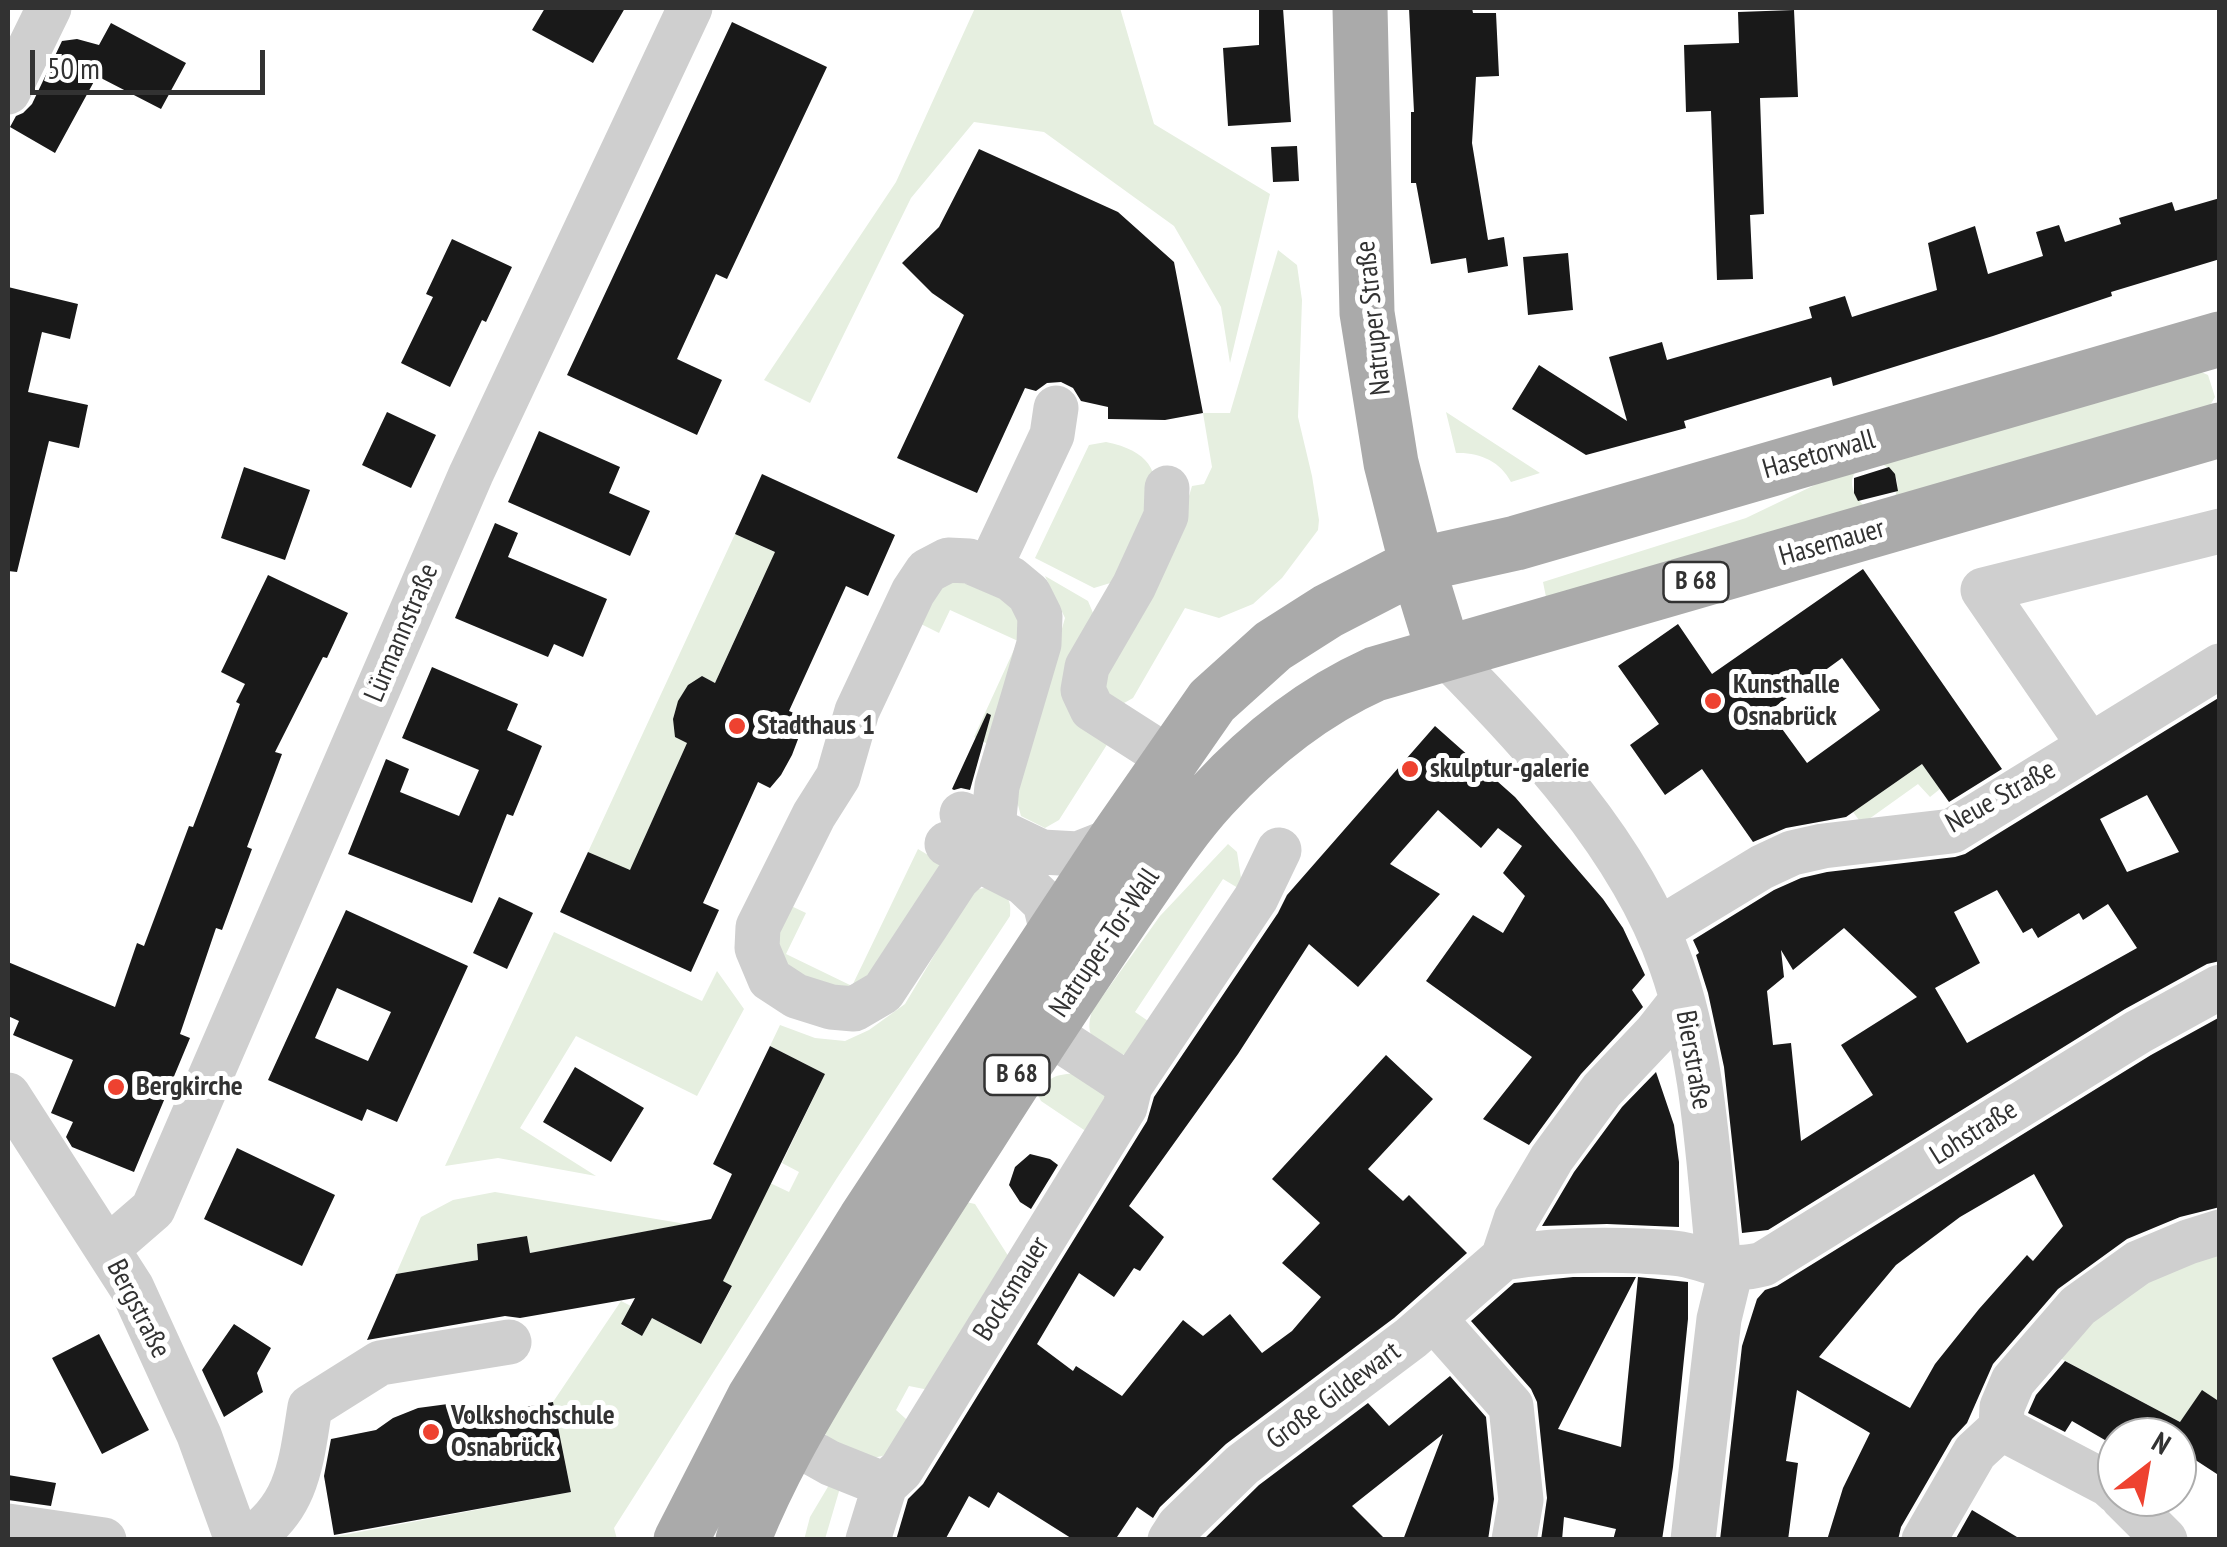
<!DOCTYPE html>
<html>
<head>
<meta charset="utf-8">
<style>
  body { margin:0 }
  #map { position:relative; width:2227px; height:1547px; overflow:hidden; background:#fff; font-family:"PT Sans Narrow",sans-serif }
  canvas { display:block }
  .frame { position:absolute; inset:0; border:10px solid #323232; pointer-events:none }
  .north { position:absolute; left:2097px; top:1417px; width:100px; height:100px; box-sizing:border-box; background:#fff; border:2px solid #adadad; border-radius:50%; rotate:31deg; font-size:28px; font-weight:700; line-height:40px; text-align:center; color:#323232 }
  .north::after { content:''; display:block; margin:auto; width:35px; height:45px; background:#ee4230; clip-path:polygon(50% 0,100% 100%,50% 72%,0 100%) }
  .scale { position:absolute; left:30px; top:50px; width:235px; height:45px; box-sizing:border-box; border:5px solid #323232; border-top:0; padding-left:12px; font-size:30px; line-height:35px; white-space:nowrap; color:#323232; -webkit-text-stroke:8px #fff; paint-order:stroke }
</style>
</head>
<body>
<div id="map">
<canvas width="2227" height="1547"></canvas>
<div class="frame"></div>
<div class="north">N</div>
<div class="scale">50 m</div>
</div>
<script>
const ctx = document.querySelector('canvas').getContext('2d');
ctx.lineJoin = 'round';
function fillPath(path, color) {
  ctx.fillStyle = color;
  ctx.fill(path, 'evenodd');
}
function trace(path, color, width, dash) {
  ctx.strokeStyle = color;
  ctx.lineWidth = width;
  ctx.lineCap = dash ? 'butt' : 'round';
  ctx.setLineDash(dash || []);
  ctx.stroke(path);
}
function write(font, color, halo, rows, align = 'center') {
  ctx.font = font + ' "PT Sans Narrow",sans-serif';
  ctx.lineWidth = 10;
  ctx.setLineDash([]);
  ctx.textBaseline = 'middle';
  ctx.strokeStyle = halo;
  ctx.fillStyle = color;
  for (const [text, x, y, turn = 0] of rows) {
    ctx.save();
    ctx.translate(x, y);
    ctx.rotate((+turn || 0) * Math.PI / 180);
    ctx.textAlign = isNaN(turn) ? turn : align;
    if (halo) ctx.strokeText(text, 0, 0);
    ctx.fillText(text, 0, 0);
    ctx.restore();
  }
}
fillPath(new Path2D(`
  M975,8h145l34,116 116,70 -40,169 -9,-56 -47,-81 -130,-94 -70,-10 -63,76 -101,205 -46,-23 132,-198z
  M1278,250l19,15 5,35 -4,117 14,59 7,44 -1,10 -36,48 -29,26 -34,14 -34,-10 -52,90 -16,9 -19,-29 86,-165 8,-27 12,-2 8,-17 -9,-54h27z
  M2183,364l25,11 7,22 -15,25 -651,190 -6,-30 203,-64 98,-47zM1880,463c17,8 22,21 13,38l-27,6c-12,-9 -22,-29 -5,-40 6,-3 13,-3 19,-4z
  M1446,412l94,61 -29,9c-11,-21 -32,-30 -55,-29z
  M1106,442c87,17 38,89 14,138l-26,8 -59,-30 54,-113z
  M735,534l70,32 -44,16 -46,101 -13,-7c-17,12 -24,23 -29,43l14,24 -43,96 17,46 -73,-33z
  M1045,576l43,25 5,12 15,130 -49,77 -14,8 -24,-12 -6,-22 50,-176z
  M946,578l50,14 31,28 -31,128 -22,-11 44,-96 -68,-31 -11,23 -26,-13z
  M1922,764l18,25 -10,8 -12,-13 -56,40 -9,-12z
  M1228,844l9,8 6,39 -20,-12 -88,133 19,13 -26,29 -15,2c-18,-15 -29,-19 -21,-45l68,-95z
  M918,849l20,12 4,9 -69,109 -20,14 -51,-10 -33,-40 18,-39 19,9 -20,41 66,32z
  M991,887c15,9 21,10 19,29l-173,262 -223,350 3,11 -300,1 254,-48 -18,-90 68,-101 10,5 -10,19 21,11 10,-18 49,26 31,-57 -9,-6 47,-98 19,9 10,-20 -17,-9 43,-89 -55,-28 10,-21 35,13 30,3 24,-11 36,-26 64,-107 9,-8z
  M554,932l148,69 15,-30 27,38 -47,87 -121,-60 -56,92 76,48 -98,-18 -53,8z
  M1078,1073l37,19 -19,46 -55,-37 -3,-6c12,-20 17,-20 40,-22z
  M495,1192l191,32 -156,29 -4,-17 -49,8 1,16 -82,14 25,-57 32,-17z
  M966,1202l9,2 39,61 -85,125 -20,-4 -13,24 19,17 -24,27 -18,4 -40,-14 -9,-12z
  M2219,1248v154l-39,20 -124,-66 39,-44 73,-45z
  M829,1485l11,3 -15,51 -21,1 6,-23z`), '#e6efe0');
fillPath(new Path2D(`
  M545,8h80l-32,55 -61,-33z
  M1259,8h24l8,114 -63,4 -5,-78 36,-3z
  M1409,8h63l1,5h23l3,63 -23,1 -4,66 16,97 16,-3 4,29 -40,7 -2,-15 -35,6 -15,-81h-5v-71h3z
  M1794,10l4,87 -38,1 4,116 -14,1 3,64 -36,1 -6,-169 -25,1 -2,-67 55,-2 -1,-31z
  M732,22l95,45 -100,212 -11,-5 -39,85 45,21 -25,55 -130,-60z
  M111,23l75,40 -25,46 -64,-33 -42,77 -45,-26 6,-11 7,-3 9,-9 30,-63 15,-2 22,6z
  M1297,146l2,35 -26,1 -2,-35z
  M979,149l139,63 56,50 29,151 -38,7 -57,-1v-12l-27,-6 -8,-13 -12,-6 -14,1 -11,8 -11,-3 -48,105 -80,-35 67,-143 -32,-22 -30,-30 37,-36z
  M2220,198v61l-109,33 1,4 -119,40 -160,50 -2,-9 -147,44 2,7 -100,27 -74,-46 27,-44 88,56 -18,-64 53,-15 5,18 145,-42 -3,-11 36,-11 7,21 85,-27 -9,-47 47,-17 13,48 55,-18 -7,-24 23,-7 6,17 56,-18 -2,-6 53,-16 3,9z
  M452,239l60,28 -26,55 -4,-2 -32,67 -49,-24 32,-66 -7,-3z
  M1568,253l5,57 -45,5 -5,-58z
  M8,287l70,17 -8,35 -28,-7 -14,60 60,13 -9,43 -30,-7 -32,131 -9,-1z
  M387,412l49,23 -25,53 -49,-23z
  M539,431l81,36 -11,26 41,18 -20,45 -122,-54z
  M244,467l66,23 -25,70 -64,-22z
  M1889,467l6,7 3,17 -40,10 -4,-8v-15z
  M762,474l133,61 -27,61 -22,-10 -57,125 12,5 -1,18 -8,21 -11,20 -11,13 -12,-6 -55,121 16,7 -28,62 -131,-60 28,-60 42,18 57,-127 -12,-6 -2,-18 5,-18 10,-16 14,-9 13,7 60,-131 -40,-18z
  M495,523l23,10 -10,24 99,42 -24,58 -29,-13 -6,13 -93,-39z
  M1863,569l139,200 -53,33 -27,-38 -76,53 -60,11 -33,14 -51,-73 -37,26 -35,-50 29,-21 -41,-58 60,-42 34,50zM1842,658l38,52 -73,53 -38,-52z
  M268,575l80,38 -21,45 -4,-1 -48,95 7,2 -35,93 5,2 -30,81 -6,-2 -36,106 10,4 -56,134 -62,-25 -6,-10 7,-15 -22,-9 22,-53 -60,-25 6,-14 -11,-5v-54l107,45 22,-64 7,3 45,-120 4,1 47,-123 -4,-2 9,-18 -24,-12z
  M432,667l86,37 -11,26 35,16 -29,70 -6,-2 -35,89 -124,-49 38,-95 23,10 -9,23 59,24 20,-46 -77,-32z
  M2220,697v264l-13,3 -82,45 -357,221 -26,3 -18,-166 -16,-74 -12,-38 3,-2 -6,-13 81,-50 27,-12 26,-6 128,-15 10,-3zM2147,795l32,57 -52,20 -27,-53zM1997,890l26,43 9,-5 6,10 41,-25 4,7 25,-16 29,44 -170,95 -32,-55 45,-25 -26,-51zM1844,928l73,69 -76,48 32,50 -72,46 -10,-98 -18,2 -6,-54 17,-14 -3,-27 12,20z
  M987,713l4,2 -21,75 -9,-2 -7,2 -2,-1z
  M1435,726l80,71 88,102 20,29 22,47 -13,15 11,17 -62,67 -52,71 -46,-26 49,-62 -106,-76 47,-66 30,18 22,-37 -22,-23 19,-27 -24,-18 -17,20 -43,-38 -48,54 50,30 -82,93 -49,-43 -71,110 -109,152 35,31 -24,34 -6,-3 -20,29 -35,-24 -42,71 36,27 3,-5 46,30 61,-76 20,16 27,-22 32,39 30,-22 29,-34 -39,-34 38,-40 -48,-44 114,-124 47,44 -65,70 35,32 6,-6 58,58 -73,65 -168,126 -66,63 -7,11 -16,-11 -22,33h-41l-76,-48 -9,16 -20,-12 -24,44h-49l12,-41 15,-15 224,-363 7,-24 124,-184 9,-18z
  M499,897l34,16 -26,56 -34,-16z
  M346,910l122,56 -71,156 -30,-13 -5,12 -94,-41zM337,988l54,24 -23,49 -53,-23z
  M2220,1017v190l-40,10 -53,22 -69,50 -65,75 -26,59 -15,16 -51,88 -3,13h-71l16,-52 27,-55 -73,-43 -11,71 12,2 -10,77h-68l22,-194 15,-47 8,-9 12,-4 374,-231zM2034,1174l29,52 -30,35 -6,-6 -48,54 -44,55 -25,44 -91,-51 77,-92 64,-48z
  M770,1046l55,28 -102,207 9,5 -31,58 -49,-26 -10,18 -21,-12 14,-26 -115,20 -15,-2 -138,24 29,-66 82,-14 -1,-16 50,-8 3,17 181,-34 21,-45 -19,-10z
  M575,1067l69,41 -33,54 -68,-40z
  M1656,1072l18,53 5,37v65l-72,-3 -65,2 32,-54 48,-65z
  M237,1148l98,47 -33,71 -98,-47z
  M1030,1154l20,5 8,6 -27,44 -11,-7 -11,-17 6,-18z
  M1573,1277h63l-78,152 63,18 17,-170 50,5v37l-15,148 -11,73h-49l3,-11 -52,-12 -2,23h-21l6,-42 -10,-96 -6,-13 -60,-68 43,-38z
  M234,1324l37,24 -14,25 6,19 -39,25 -22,-47z
  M99,1334l50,96 -47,24 -50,-96z
  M2065,1361l115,61 22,-32 18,12v74l-43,-28v-11h-60v10l-45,-26 -7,11 -37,-19 8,-18z
  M1450,1376l36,41 8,82 -6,41h-85l40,-106 -91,72 34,34h-183l56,-55 109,-82 21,23z
  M553,1402l18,90 -237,43 -10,-59 7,-37 45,-9 17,-12 25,-10 30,-4 24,2 20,7z
  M8,1475l48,8 -5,23 -43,-6z
  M1972,1510l50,30h-67z`), '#191919');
trace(new Path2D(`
  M8,92l41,-84
  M1167,488l-1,28 -32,70 -47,81 -4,23 9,19 78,50
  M948,560l21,1 42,18 18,15 11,22 -1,28 -42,142 -4,42 -15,31 -21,20 -74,113 -29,17 -23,-2 -35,-11 -26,-17 -13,-31 1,-21 56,-112 24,-38 19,-66 56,-119 14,-21z
  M989,569l63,-134 4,-27
  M1444,653c86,87 186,193 227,311 33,93 37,195 47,292l8,11 2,15 -9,37 -26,221
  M2090,746l-107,-156 237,-59
  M962,814l80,38 36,2 38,-15
  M947,844l77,39 21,20 8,33
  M1658,930l104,-63 30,-14 31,-7 129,-15 268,-165
  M1046,1031l84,55 126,-188 23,-48
  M8,1095l124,193 67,147 38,105
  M108,1248l45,-39 318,-735 219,-466
  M1503,1258c46,-8 92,-9 139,-7 13,1 26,1 39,3 35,6 44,20 82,10l375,-232 82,-45
  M1434,1319l77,87 10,94 -7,40
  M2001,1428l107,56 9,8
  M789,1440l41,23 55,22
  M2122,1497l43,43
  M8,1526l96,14
  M248,1540c51,-33 53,-79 62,-133l70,-44 129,-21
  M868,1540l17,-55 16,-15 224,-363 5,-21
  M1170,1540l9,-14 63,-61 169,-127 92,-80 13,-39 36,-61 50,-68 54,-57 26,-33
  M1924,1540l51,-88 26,-24 1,-21 11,-26 65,-75 60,-43 50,-21 32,-10`), '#cfcfcf', 45);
trace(new Path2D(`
  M1360,8l7,305 24,150 26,102 27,88
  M681,1540l73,-142 111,-178 251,-381 96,-138 61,-55 55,-35 89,-46 99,-22 704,-204
  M743,1540c26,-65 59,-122 95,-181 46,-76 94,-151 142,-225 46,-73 94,-145 142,-216 29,-41 56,-85 90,-122 46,-50 101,-94 163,-122l845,-244`), '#aaa', 55);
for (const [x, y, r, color] of [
  [1713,701,10,"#ee4230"],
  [737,726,10,"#ee4230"],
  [1410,769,10,"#ee4230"],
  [116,1087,10,"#ee4230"],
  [431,1432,10,"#ee4230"]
]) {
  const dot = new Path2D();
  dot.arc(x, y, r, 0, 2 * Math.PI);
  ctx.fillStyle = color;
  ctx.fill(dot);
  trace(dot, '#fff', 4);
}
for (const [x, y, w] of [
  [1696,582,65],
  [1017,1075,65]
]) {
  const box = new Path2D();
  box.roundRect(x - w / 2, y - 20, w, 40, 8);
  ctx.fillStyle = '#fff';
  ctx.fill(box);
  trace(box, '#323232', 2.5);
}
write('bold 25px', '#323232', null, [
  ["B 68",1696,582],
  ["B 68",1017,1075]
]);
write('28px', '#323232', '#fff', [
  ["Natruper Straße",1374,318,-96],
  ["Hasetorwall",1819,455,-16],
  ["Hasemauer",1832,543,-16],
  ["Lürmannstraße",402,633,-67],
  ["Neue Straße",2001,797,-29],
  ["Natruper-Tor-Wall",1105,943,-56],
  ["Bierstraße",1693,1060,80],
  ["Lohstraße",1974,1133,-32],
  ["Bocksmauer",1012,1289,-58],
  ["Bergstraße",138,1309,63],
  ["Große Gildewart",1334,1396,-37]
]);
write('bold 28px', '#323232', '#fff', [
  ["Kunsthalle",1733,685],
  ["Osnabrück",1733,717],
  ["Stadthaus 1",757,726],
  ["skulptur-galerie",1430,769],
  ["Bergkirche",136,1087],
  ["Volkshochschule",451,1416],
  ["Osnabrück",451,1448]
], 'left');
</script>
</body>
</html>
